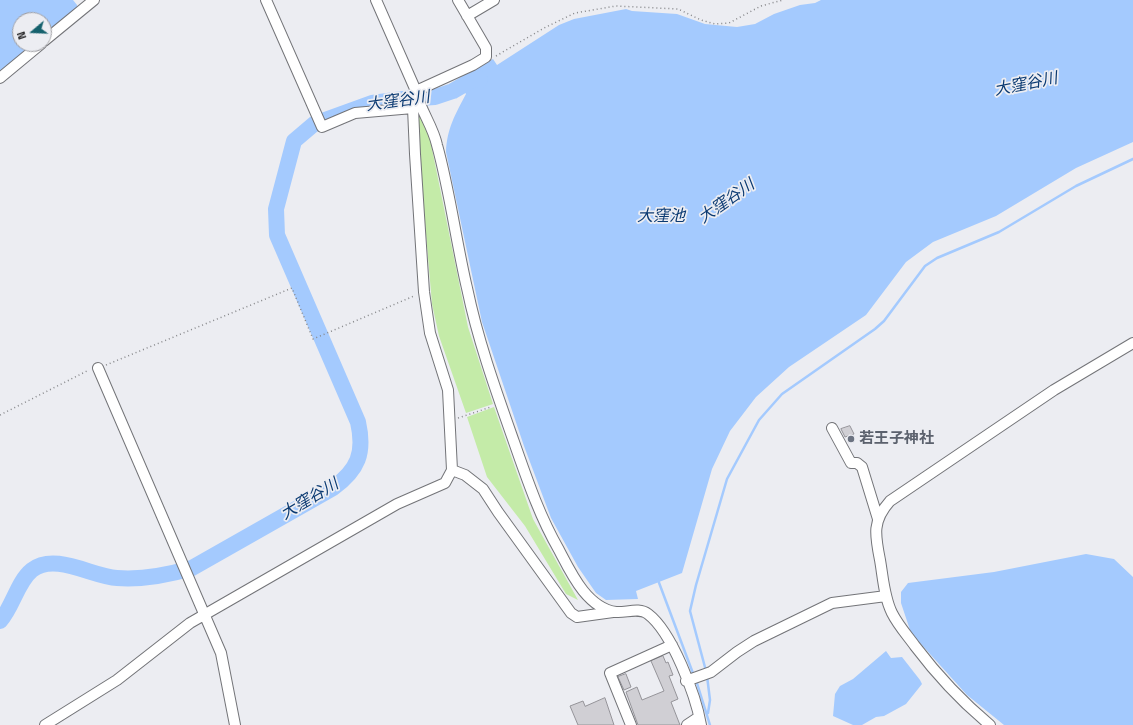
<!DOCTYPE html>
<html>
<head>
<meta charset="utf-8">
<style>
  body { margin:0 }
  #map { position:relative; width:1133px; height:725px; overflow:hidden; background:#ecedf2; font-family:"Titillium Web",sans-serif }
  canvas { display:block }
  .north { position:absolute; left:12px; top:12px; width:40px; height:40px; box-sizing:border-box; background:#ecedf2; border:1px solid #9e9ea2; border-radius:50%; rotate:251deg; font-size:11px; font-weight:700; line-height:16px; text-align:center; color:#28282a }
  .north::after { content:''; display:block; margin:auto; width:14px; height:18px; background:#15616d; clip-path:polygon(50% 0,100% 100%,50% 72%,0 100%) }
</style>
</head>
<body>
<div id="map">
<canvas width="1133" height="725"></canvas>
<div class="north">N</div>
</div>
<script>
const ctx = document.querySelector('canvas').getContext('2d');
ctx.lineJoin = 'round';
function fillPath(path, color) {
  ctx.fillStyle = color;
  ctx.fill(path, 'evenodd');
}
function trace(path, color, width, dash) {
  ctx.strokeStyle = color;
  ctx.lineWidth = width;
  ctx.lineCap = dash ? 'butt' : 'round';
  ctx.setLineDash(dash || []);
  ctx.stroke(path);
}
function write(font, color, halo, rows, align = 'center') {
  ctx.font = font + ' "Titillium Web","Noto Sans JP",sans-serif';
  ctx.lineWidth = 3.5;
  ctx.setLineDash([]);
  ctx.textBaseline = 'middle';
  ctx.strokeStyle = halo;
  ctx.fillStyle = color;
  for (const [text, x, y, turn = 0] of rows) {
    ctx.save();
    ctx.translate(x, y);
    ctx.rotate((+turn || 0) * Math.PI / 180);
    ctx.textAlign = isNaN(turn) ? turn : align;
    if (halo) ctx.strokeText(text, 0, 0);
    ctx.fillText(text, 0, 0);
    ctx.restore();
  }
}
fillPath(new Path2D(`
  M418,111l11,23 39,193 25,77 -27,9 -27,-77 -7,-32 -13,-151z
  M494,407l39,112 45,81 -12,-6 -41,-68 -38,-49 -20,-60z`), '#c4eba8');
fillPath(new Path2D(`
  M0,0h73l4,5v5l-33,26v-16h-24v24h14l-34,27z
  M821,0h312v142l-57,26 -80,48 -63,26 -27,20 -40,53 -77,52 -33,30 -26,34 -18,38 -30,104 -46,18 2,8 -32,1 -10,-7 -18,-26 -27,-49 -27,-72 -42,-124 -36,-170c1,-24 9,-37 20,-58l-8,-13 35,-22 4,6 62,-40 15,-6 52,-10 6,2 45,3 28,10 32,3 18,-3 19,-10 26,-9 15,-2z
  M1086,554l28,5 19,18v148h-129l-37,-30 -56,-62 -10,-30v-11l7,-9 86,-11z
  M886,651l5,7 11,-1 18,23 2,4 -16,20 -22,12 -8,1 -14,8h-9l-20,-9 2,-22 5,-8 13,-7z`), '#a4cafe');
trace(new Path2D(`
  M658,580l36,96
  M706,671l-16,-60 6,-26 31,-106 32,-59 23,-26 93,-65 9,-8 41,-55 12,-8 62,-26 77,-46 57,-27
  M707,676l3,24 -2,13
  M696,680l14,45`), '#a4cafe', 2.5);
trace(new Path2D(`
  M0,621c13,-14 17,-39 32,-51 23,-18 61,7 85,8 26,2 51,-3 75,-10l141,-80c25,-18 32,-35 25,-66l-81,-187 -1,-26 18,-68 20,-17 58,-21 31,-4 32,-2 18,-6 24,-14 3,3`), '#a4cafe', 16);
const building = new Path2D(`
  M850,426l4,8 -9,3 -4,-8z
  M663,656l3,7 2,-1 5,13 -4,1 9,23 -7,3 9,23h-42l-12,-33 11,-5 5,13 22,-9 -13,-30z
  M626,674l5,13 -7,3 -6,-13z
  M605,698l9,27h-36l-8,-19 13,-5 2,5z`);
fillPath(building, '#d0cfd4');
trace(building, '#959499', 1);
const minor = new Path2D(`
  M266,0l56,127 33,-14 58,-5
  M376,0l40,91c4,19 17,35 21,54 13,47 19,96 30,143 11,53 29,103 47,154 13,37 25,73 45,108 12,23 28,58 57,62 10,1 23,-5 32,2 24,18 48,82 53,111
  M467,16l27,-16
  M44,41l50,-41
  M0,78l41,-34
  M416,91l57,-26 13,-8v-9l-28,-48
  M98,368l123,285 14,72
  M832,428l19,35h6l5,4 16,52
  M452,470l13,5 18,14 15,23 73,101 6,4 36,-5
  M686,681l25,-9 26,-20 17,-11 78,-38 54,-7
  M45,725l72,-45 73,-57 207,-119 48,-21 7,-13 -4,-80 -18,-57 -6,-41 -9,-138 -2,-46 3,-17
  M631,725l-21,-52 62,-28
  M687,725l12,-8
  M990,725c-29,-24 -53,-50 -75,-79 -8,-11 -17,-21 -23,-33 -8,-16 -9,-36 -12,-53 -5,-25 -8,-39 10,-59l164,-111 79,-47`);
trace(minor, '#737478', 12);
trace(new Path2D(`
  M496,56l48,-28 31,-15 41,-7 62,3 23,11 14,4 14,-1 32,-17 22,-6
  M106,365l186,-77 21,51 101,-43
  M0,415l89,-45
  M458,418l33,-11
  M850,437l1,5`), '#86878a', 1.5, [1, 3]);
trace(minor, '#fff', 10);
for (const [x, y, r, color] of [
  [851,439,4,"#6b7280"]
]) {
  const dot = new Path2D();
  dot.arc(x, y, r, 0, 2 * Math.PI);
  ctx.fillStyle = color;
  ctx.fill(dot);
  trace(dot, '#ecedf2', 1.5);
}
write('bold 15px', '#5b616d', '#ecedf2', [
  ["若王子神社",859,439]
], 'left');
write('italic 16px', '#0b3a72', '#ecedf2', [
  ["大窪谷川",1026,85,-11],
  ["大窪谷川",398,102,-8],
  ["大窪谷川",727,202,-35],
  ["大窪池",661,217],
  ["大窪谷川",310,500,-31]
]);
</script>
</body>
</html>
